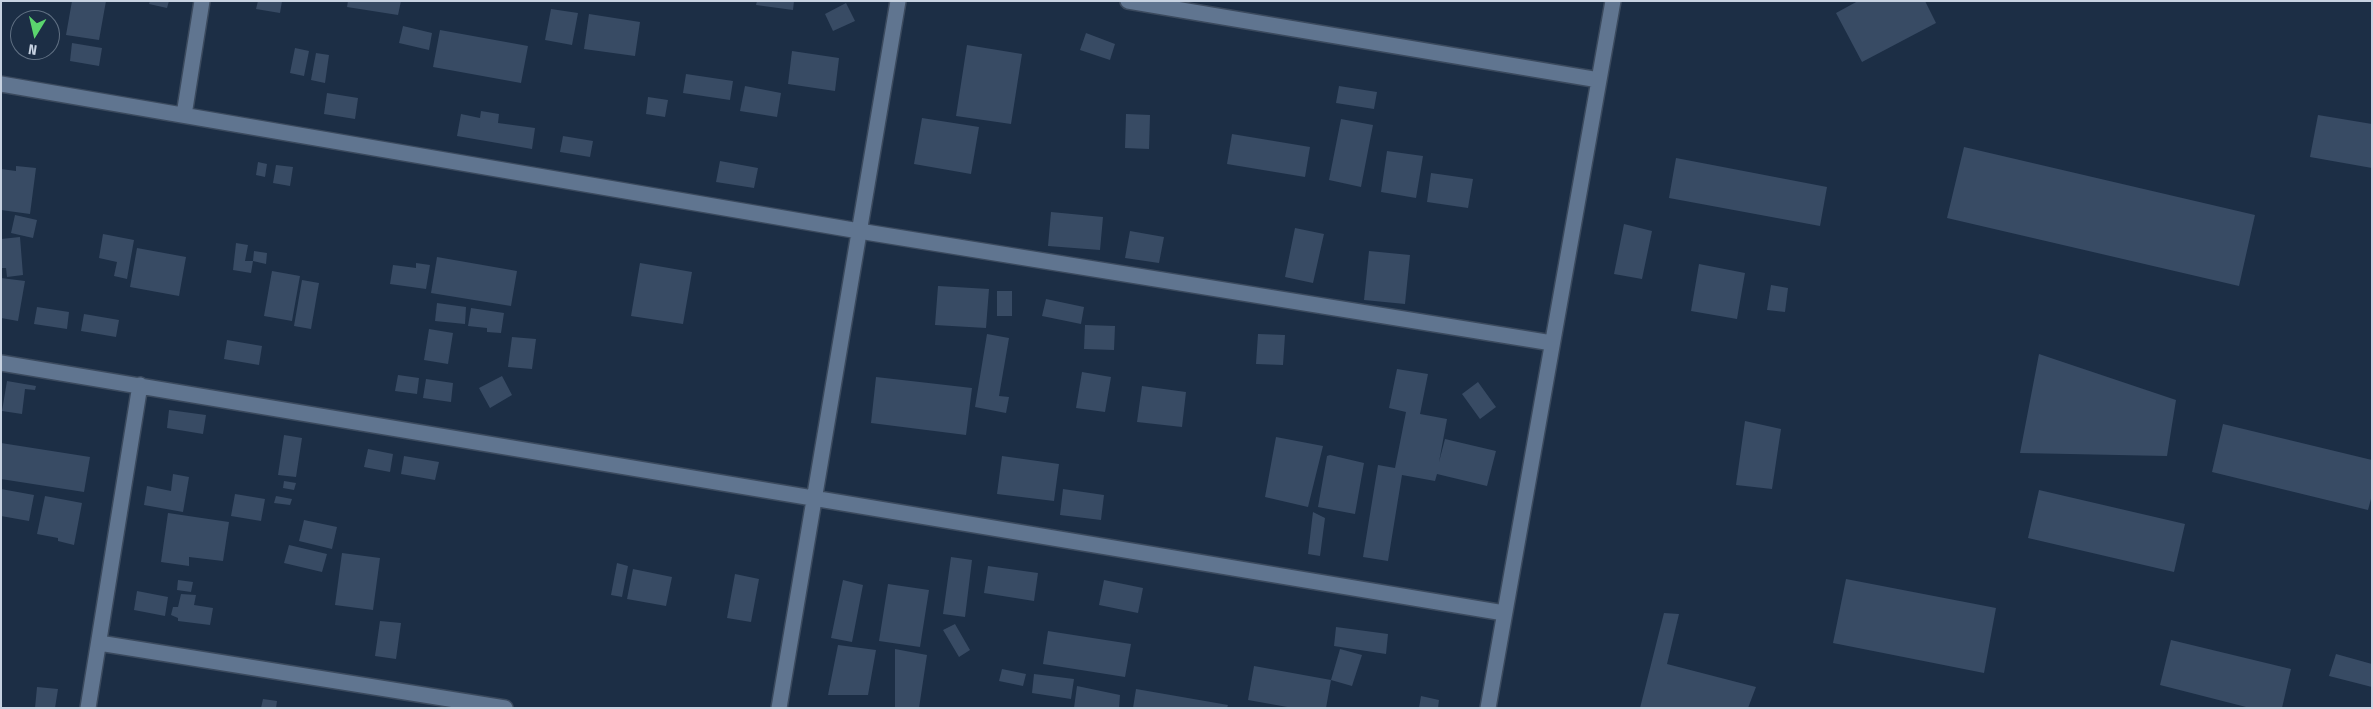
<!DOCTYPE html>
<html>
<head>
<meta charset="utf-8">
<style>
  body { margin:0 }
  #map { position:relative; width:2373px; height:709px; overflow:hidden; background:#1c2e45; font-family:"Fira Sans Condensed",sans-serif }
  canvas { display:block }
  .frame { position:absolute; inset:0; border:2px solid #c7d2e1; pointer-events:none }
  .north { position:absolute; left:10px; top:10px; width:50px; height:50px; box-sizing:border-box; background:#1c2e45; border:1px solid #607083; border-radius:50%; rotate:189deg; font-size:14px; font-weight:700; line-height:20px; text-align:center; color:#c7d2e1 }
  .north::after { content:''; display:block; margin:auto; width:18px; height:22px; background:#5bd56e; clip-path:polygon(50% 0,100% 100%,50% 72%,0 100%) }
</style>
</head>
<body>
<div id="map">
<canvas width="2373" height="709"></canvas>
<div class="frame"></div>
<div class="north">N</div>
</div>
<script>
const ctx = document.querySelector('canvas').getContext('2d');
ctx.lineJoin = 'round';
function fillPath(path, color) {
  ctx.fillStyle = color;
  ctx.fill(path, 'evenodd');
}
function trace(path, color, width, dash) {
  ctx.strokeStyle = color;
  ctx.lineWidth = width;
  ctx.lineCap = dash ? 'butt' : 'round';
  ctx.setLineDash(dash || []);
  ctx.stroke(path);
}
fillPath(new Path2D(`
  M72,1h34l-7,39 -33,-5z
  M150,1h19l-2,7 -18,-4z
  M258,1h24l-2,12 -24,-4z
  M348,1h53l-3,14 -51,-8z
  M757,1h37l-1,9 -37,-5z
  M1858,1h67l11,22 -74,39 -26,-49z
  M846,3l9,18 -22,10 -8,-17z
  M551,9l27,4 -6,32 -27,-5z
  M589,14l51,8 -5,34 -51,-7z
  M403,26l29,7 -3,17 -30,-7z
  M440,30l88,16 -7,37 -88,-16z
  M1086,33l29,11 -5,16 -30,-10z
  M72,43l30,5 -3,18 -29,-5z
  M967,45l55,9 -11,70 -55,-8z
  M295,48l14,3 -5,25 -14,-3z
  M792,51l47,7 -4,33 -47,-7z
  M316,53l13,2 -4,28 -14,-3z
  M686,74l47,7 -3,19 -47,-7z
  M745,86l36,7 -4,24 -37,-6z
  M1339,86l38,6 -3,17 -38,-6z
  M327,93l31,5 -3,21 -31,-5z
  M648,97l20,3 -3,17 -19,-3z
  M481,111l18,3 -1,9 37,5 -3,21 -75,-13 4,-22 19,4z
  M1126,114l24,1 -1,34 -24,-1z
  M2318,115l54,9v44l-62,-11z
  M922,118l57,9 -8,47 -57,-10z
  M1341,119l32,6 -12,62 -32,-7z
  M1232,134l78,13 -5,30 -78,-13z
  M563,136l30,5 -3,16 -30,-5z
  M1964,147l291,68 -16,71 -292,-68z
  M1387,151l36,5 -7,42 -35,-6z
  M1676,158l151,29 -7,39 -151,-28z
  M720,161l38,7 -4,20 -38,-6z
  M258,162l9,2 -2,13 -9,-2z
  M276,165l17,2 -3,19 -17,-3z
  M16,166l20,2 -6,46 -29,-4v-41l15,2z
  M1431,173l42,6 -5,29 -41,-6z
  M1051,212l52,5 -3,33 -52,-4z
  M15,215l22,5 -4,18 -22,-5z
  M1624,224l28,7 -10,48 -28,-5z
  M1295,228l29,6 -11,49 -28,-6z
  M1130,231l34,6 -5,26 -34,-5z
  M103,234l31,6 -7,39 -13,-3 3,-14 -18,-4z
  M20,237l3,38 -16,2 -1,-9h-5v-29z
  M236,243l12,2 -3,16h8l1,-10 13,2 -1,11 -13,-3 -2,12 -18,-3z
  M137,248l49,9 -7,39 -49,-9z
  M1369,251l41,4 -5,49 -41,-4z
  M437,257l80,14 -6,35 -80,-13z
  M416,263l14,2 -4,24 -36,-5 3,-19 23,3z
  M640,263l52,9 -9,52 -52,-8z
  M1699,264l46,9 -8,46 -46,-8z
  M272,271l28,5 -8,45 -28,-5z
  M1,278l24,3 -7,40 -17,-3z
  M302,280l17,3 -8,46 -17,-3z
  M1771,285l17,3 -3,24 -18,-2z
  M938,286l51,3 -3,39 -51,-3z
  M997,291h15v25h-15z
  M1046,299l38,8 -3,17 -39,-8z
  M437,303l29,4 -1,17 -30,-3z
  M37,307l32,5 -2,17 -33,-5z
  M471,308l33,5 -3,20 -14,-1v-4l-19,-2z
  M84,314l35,6 -3,17 -35,-6z
  M1085,325l30,1 -1,24 -30,-1z
  M429,329l24,4 -5,31 -24,-4z
  M987,334l22,4 -10,58 10,1 -3,16 -31,-6z
  M1258,334l27,1 -2,30 -27,-1z
  M512,337l24,2 -4,30 -24,-2z
  M227,340l35,6 -3,19 -35,-6z
  M2039,354l137,46 -9,56 -147,-3z
  M1397,369l31,5 -8,40 27,5 -8,43 6,-23 51,12 -9,35 -50,-12 -2,7 -33,-6 -14,86 -25,-4 15,-92 17,3 11,-56 -17,-4z
  M1082,372l29,5 -6,35 -29,-4z
  M398,375l21,3 -2,16 -22,-3z
  M502,376l10,19 -22,13 -11,-20z
  M876,377l96,11 -6,47 -95,-12z
  M426,379l27,4 -2,19 -28,-4z
  M7,381l29,5 -1,4 -10,-1 -3,25 -20,-3z
  M1478,382l18,25 -16,12 -18,-25z
  M1142,386l44,6 -4,35 -45,-5z
  M169,410l37,5 -3,19 -36,-6z
  M1745,421l36,8 -9,60 -36,-4z
  M2223,424l149,36v35l-4,15 -156,-38z
  M284,435l18,3 -6,39 -18,-2z
  M1276,437l47,9 -15,61 -43,-10z
  M1,443l89,14 -6,35 -83,-13z
  M368,449l25,5 -3,18 -26,-5z
  M1330,455l34,8 -9,51 -37,-7 9,-51z
  M404,456l35,6 -4,18 -34,-6z
  M1002,456l57,8 -5,37 -57,-7z
  M173,474l16,3 -6,35 -39,-7 3,-19 24,5z
  M284,481l12,2 -2,7 -11,-2z
  M1,489l33,6 -5,26 -28,-5z
  M1063,489l41,6 -3,25 -41,-5z
  M2039,490l146,34 -11,48 -146,-34z
  M235,494l30,5 -4,22 -30,-5z
  M45,496l37,7 -8,42 -16,-4v-3l-21,-4z
  M276,496l16,3 -2,6 -16,-2z
  M1313,512l12,6 -5,38 -12,-2z
  M168,513l61,9 -6,39 -34,-4v9l-28,-4z
  M304,520l33,7 -5,22 -33,-8z
  M289,545l38,9 -5,18 -38,-9z
  M342,553l38,5 -7,52 -38,-5z
  M951,557l21,3 -7,57 -22,-3z
  M617,563l11,3 -6,31 -11,-2z
  M988,566l50,7 -4,28 -50,-8z
  M633,569l39,8 -6,29 -39,-7z
  M735,574l24,5 -8,43 -24,-4z
  M1846,579l150,29 -12,65 -151,-30z
  M178,580l15,2 -2,10 -14,-2z
  M843,580l20,5 -11,57 -21,-4z
  M1104,580l39,8 -5,25 -39,-8z
  M888,584l41,6 -9,57 -41,-6z
  M137,591l31,6 -3,19 -31,-6z
  M181,594l15,1 -2,10 19,3 -3,17 -32,-4v-3l-7,-3 2,-8h5z
  M1664,613l15,1 -12,50 89,23 -8,21h-108z
  M380,621l21,2 -5,36 -21,-3z
  M955,624l15,26 -11,7 -16,-27z
  M1336,627l52,7 -2,20 -52,-8z
  M1048,631l83,13 -6,33 -82,-13z
  M2171,640l120,29 -9,39h-32l-90,-23z
  M838,645l38,5 -8,45h-40z
  M895,649l32,6 -8,53h-24z
  M1340,649l22,6 -10,31 -21,-6z
  M2336,654l36,10v23l-43,-11z
  M1254,666l77,14 -5,28h-33l-45,-8z
  M1002,669l24,5 -3,12 -24,-5z
  M1034,674l40,5 -3,20 -39,-6z
  M1077,686l43,9 -1,13h-45z
  M37,687l21,2 -3,19h-20z
  M1136,689l92,16 -1,3h-94z
  M1421,696l18,4 -1,8h-19z
  M263,699l14,2 -1,7h-15z`), '#384b64');
const minor = new Path2D(`
  M1128,1l471,79
  M1,84l858,147 693,112
  M184,115l18,-114
  M1,363l1503,250
  M99,643l406,65
  M88,708l52,-323
  M779,708l119,-707
  M1488,708l125,-707`);
trace(minor, '#3b4a5e', 18);
trace(minor, '#607590', 15);
</script>
</body>
</html>
